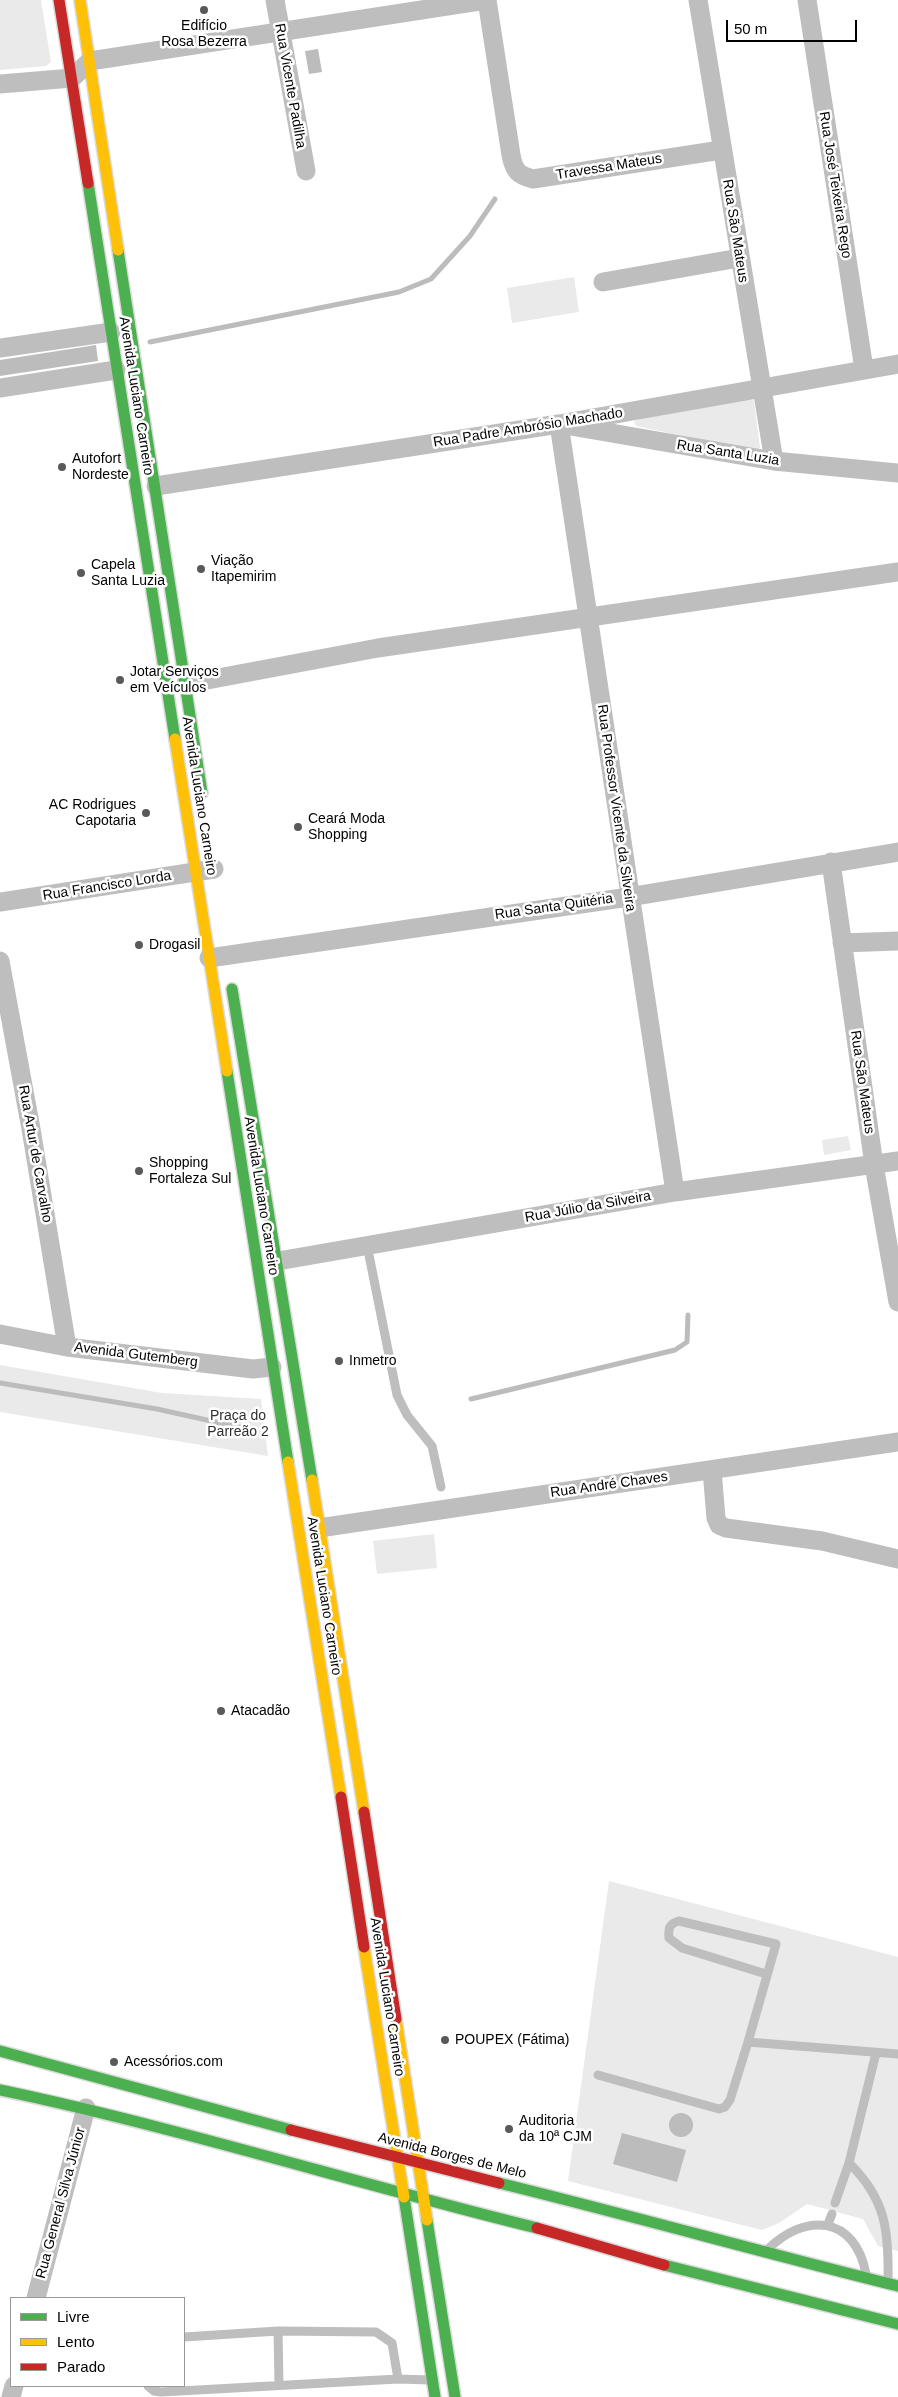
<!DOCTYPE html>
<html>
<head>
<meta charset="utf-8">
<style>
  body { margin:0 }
  #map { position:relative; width:898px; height:2397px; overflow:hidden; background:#fff; font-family:Arial,sans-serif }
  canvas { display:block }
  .legend { position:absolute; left:10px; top:2297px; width:175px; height:90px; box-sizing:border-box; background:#fff; border:1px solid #999; margin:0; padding:6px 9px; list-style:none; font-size:15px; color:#000 }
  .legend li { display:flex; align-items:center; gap:10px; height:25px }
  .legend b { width:25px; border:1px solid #999 }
  .scale { position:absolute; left:726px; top:20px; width:131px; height:22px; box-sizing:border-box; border:2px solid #000; border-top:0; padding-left:6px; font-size:15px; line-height:18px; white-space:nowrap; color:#000; -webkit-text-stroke:4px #fff; paint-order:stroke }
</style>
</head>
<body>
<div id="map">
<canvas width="898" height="2397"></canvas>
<ul class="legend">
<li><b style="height:6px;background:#4caf50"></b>Livre</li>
<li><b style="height:6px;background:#ffc107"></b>Lento</li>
<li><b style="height:6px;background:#c62828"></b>Parado</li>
</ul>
<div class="scale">50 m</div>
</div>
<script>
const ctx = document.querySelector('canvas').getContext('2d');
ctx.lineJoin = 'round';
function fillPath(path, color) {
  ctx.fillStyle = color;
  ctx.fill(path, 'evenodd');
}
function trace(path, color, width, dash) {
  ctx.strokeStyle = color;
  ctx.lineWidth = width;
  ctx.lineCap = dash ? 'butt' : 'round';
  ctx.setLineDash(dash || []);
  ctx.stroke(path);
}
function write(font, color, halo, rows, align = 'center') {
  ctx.font = font + ' Arial,sans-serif';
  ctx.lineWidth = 5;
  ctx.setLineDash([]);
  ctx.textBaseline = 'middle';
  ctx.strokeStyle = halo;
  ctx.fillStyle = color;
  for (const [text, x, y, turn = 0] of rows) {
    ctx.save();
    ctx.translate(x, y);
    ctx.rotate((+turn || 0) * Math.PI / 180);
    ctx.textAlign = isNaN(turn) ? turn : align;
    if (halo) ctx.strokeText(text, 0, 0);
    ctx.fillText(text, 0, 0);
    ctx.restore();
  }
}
fillPath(new Path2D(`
  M0,0h41l10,62 -5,4 -46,4z
  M574,277l5,35 -67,11 -5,-35z
  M748,398l6,3 6,47 -5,3 -119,-25 -2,-4 2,-2z
  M848,1136l3,14 -27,5 -2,-15z
  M0,1365l162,28 99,6 7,57 -268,-44z
  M434,1534l3,34 -60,6 -4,-33z
  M609,1881l289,76v294l-20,-5 -15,-27 -56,-15 -28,19 -17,7 -194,-49z`), '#eaeaea');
fillPath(new Path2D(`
  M318,49l4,23 -13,2 -4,-23z
  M96,345l2,16 -98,15v-16z
  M669 2125a12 12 0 1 1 24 0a12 12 0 1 1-24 0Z
  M622,2133l64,17 -9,32 -64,-18z`), '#bcbcbc');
trace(new Path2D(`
  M150,342l249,-50 32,-13 39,-43 25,-37
  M0,1383l157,26 95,21
  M471,1399l204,-49 12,-8 1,-27`), '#bcbcbc', 5);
const fast = new Path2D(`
  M88,183l87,556
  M118,250l84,543
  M232,989l80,491
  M227,1071l61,391
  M0,2051l291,79
  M0,2090c181,38 357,94 537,138
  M499,2183c134,33 266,70 399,103
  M404,2197l31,200
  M427,2220l28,177
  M664,2265l234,59`);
const slow = new Path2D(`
  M80,0l38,250
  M175,739l52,332
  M288,1462l53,335
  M312,1480l52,332
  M364,1947l40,250
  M396,2019l31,201`);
const jam = new Path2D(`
  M59,0l29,183
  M341,1797l23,150
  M364,1812l32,207
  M291,2130l208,53
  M537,2228l127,37`);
trace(fast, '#dbdbdb', 14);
trace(slow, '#dbdbdb', 14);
trace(jam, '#dbdbdb', 14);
trace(new Path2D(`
  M367,1245l30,150 10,20 25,31 9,41
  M766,1974l-84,-26 -13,-10c-1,-10 0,-14 10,-17l97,23 -28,98 150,12
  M598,2075l121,34 6,-2 5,-7 18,-58
  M849,2163c37,36 40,68 39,118
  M835,2203l14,-40 27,-110
  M828,2224l4,-10
  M767,2250c38,-38 88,-35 99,24
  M278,2331l98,1 16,11 6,36
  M184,2337l94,-6 1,54
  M148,2386l6,5 7,1 237,-13 32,1`), '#bebebe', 9);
trace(new Path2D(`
  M275,0l31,171
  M487,0l24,155c3,16 7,20 22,24l188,-29
  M698,0l76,461
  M807,0l57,369
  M0,84l72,-6 18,-17 396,-61
  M603,282l136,-24
  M0,348l111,-16
  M0,388l116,-18
  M156,486l403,-62 339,-60
  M186,684l192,-36 520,-76
  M831,862l43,303 24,137
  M0,902l214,-33
  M842,943l56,-2
  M209,958l420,-61 269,-45
  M0,961l31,168 36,218
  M675,1192l-116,-768 215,37 124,12
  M278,1261l397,-69 223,-31
  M0,1334l67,13 186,22 19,-2
  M712,1470l4,48 3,7 7,3 96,13 76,18
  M319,1528l579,-86
  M36,2298l50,-190
  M11,2397l3,-11`), '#bebebe', 19);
trace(fast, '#4caf50', 11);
trace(slow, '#ffc107', 11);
trace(jam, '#c62828', 11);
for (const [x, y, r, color] of [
  [204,10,5,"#595959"],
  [62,467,5,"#595959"],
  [201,569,5,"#595959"],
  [81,573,5,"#595959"],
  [120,680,5,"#595959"],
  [146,813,5,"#595959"],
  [298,827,5,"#595959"],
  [139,945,5,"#595959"],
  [139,1171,5,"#595959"],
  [339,1361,5,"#595959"],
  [221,1711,5,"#595959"],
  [445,2040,5,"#595959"],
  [114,2062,5,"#595959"],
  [509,2129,5,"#595959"]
]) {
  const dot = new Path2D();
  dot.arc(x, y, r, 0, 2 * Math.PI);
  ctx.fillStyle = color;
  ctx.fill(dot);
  trace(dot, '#fff', 2);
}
write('14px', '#000', '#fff', [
  ["Edifício",204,26,"center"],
  ["Rosa Bezerra",204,42,"center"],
  ["Autofort",72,459],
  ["Nordeste",72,475],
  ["Viação",211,561],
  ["Itapemirim",211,577],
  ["Capela",91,565],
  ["Santa Luzia",91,581],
  ["Jotar Serviços",130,672],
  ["em Veículos",130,688],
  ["AC Rodrigues",136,805,"right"],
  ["Capotaria",136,821,"right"],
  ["Ceará Moda",308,819],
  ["Shopping",308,835],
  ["Drogasil",149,945],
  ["Shopping",149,1163],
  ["Fortaleza Sul",149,1179],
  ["Inmetro",349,1361],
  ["Atacadão",231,1711],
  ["POUPEX (Fátima)",455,2040],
  ["Acessórios.com",124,2062],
  ["Auditoria",519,2121],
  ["da 10ª CJM",519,2137]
], 'left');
write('14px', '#000', '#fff', [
  ["Rua Vicente Padilha",290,86,80],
  ["Travessa Mateus",609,167,-9],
  ["Rua José Teixeira Rego",835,185,81],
  ["Rua São Mateus",735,231,81],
  ["Avenida Luciano Carneiro",136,396,81],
  ["Rua Padre Ambrósio Machado",528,428,-9],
  ["Rua Santa Luzia",728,453,9],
  ["Avenida Luciano Carneiro",199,796,81],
  ["Rua Professor Vicente da Silveira",616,808,82],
  ["Rua Francisco Lorda",107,886,-9],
  ["Rua Santa Quitéria",554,907,-8],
  ["Rua São Mateus",862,1082,82],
  ["Rua Artur de Carvalho",35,1154,80],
  ["Avenida Luciano Carneiro",261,1196,81],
  ["Rua Júlio da Silveira",588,1207,-10],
  ["Avenida Gutemberg",136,1355,7],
  ["Rua André Chaves",609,1485,-8],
  ["Avenida Luciano Carneiro",324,1596,81],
  ["Avenida Luciano Carneiro",387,1997,81],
  ["Avenida Borges de Melo",452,2156,14],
  ["Rua General Silva Júnior",61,2203,-75]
]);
write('14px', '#2f2f2f', '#fff', [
  ["Praça do",238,1416],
  ["Parreão 2",238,1432]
]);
</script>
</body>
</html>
